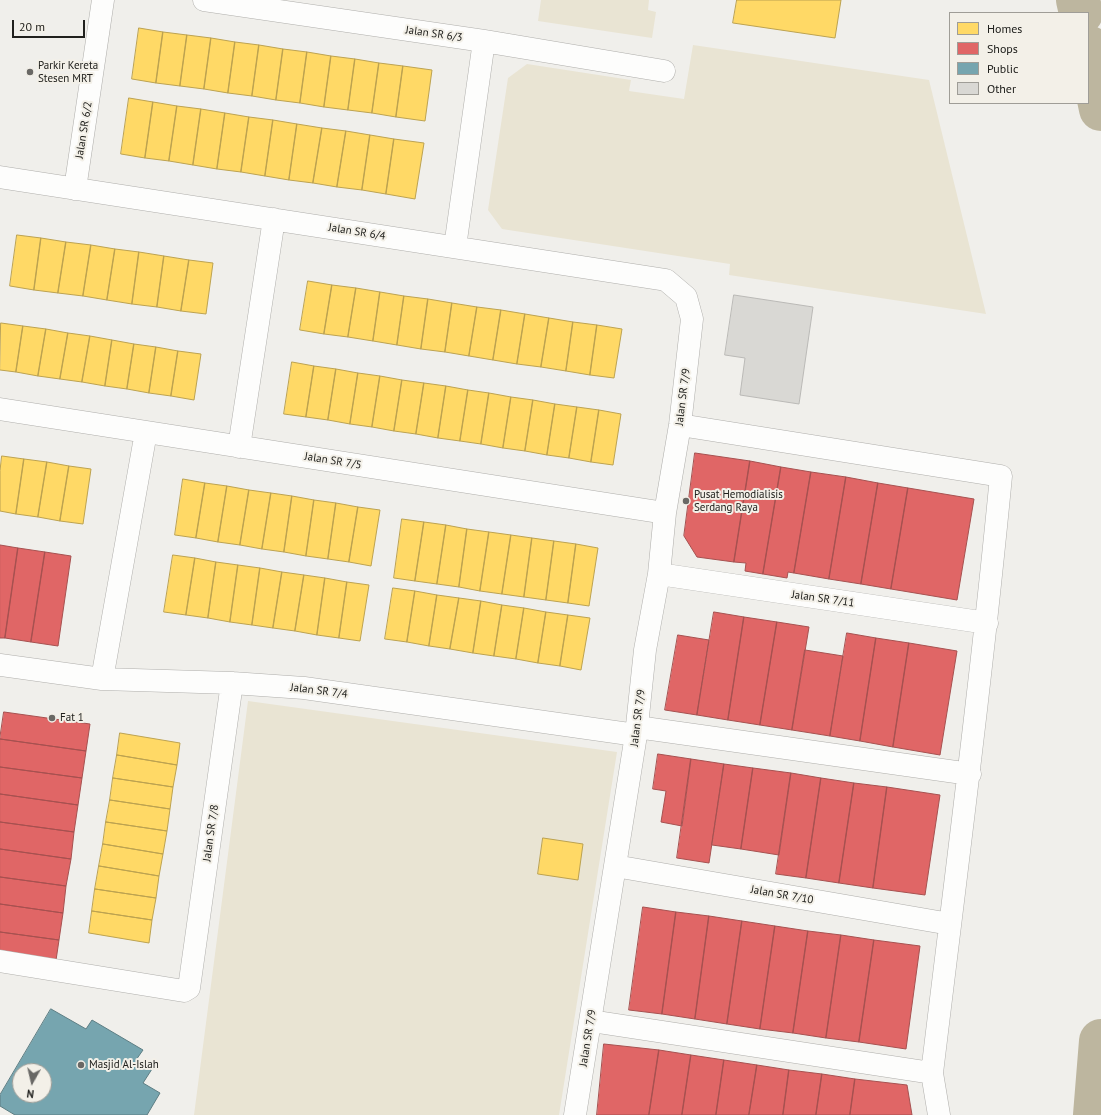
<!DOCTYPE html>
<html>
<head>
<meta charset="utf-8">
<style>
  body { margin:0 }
  #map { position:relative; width:1101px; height:1115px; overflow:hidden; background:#f0efeb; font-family:"PT Sans",sans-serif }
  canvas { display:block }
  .legend { position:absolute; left:949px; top:12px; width:140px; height:92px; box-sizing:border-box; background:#f3f0e8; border:1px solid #9f9d97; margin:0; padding:5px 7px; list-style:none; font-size:12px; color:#20201d }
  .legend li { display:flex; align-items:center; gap:8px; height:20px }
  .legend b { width:20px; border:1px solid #9f9d97 }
  .north { position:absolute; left:12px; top:1063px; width:40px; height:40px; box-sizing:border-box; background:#f3f0e8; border:1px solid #9f9d97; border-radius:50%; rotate:188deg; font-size:11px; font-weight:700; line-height:16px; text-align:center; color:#20201d }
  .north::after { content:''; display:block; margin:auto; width:14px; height:18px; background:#696865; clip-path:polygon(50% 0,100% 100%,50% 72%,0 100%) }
  .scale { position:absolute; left:12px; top:20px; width:73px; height:18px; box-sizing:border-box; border:2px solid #20201d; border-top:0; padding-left:5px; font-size:12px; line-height:14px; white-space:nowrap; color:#20201d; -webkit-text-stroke:3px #f3f0e8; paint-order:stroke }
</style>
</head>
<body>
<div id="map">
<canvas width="1101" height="1115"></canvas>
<ul class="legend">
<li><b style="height:11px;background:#ffd966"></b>Homes</li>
<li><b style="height:11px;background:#e06666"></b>Shops</li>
<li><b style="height:11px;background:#76a5af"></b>Public</li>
<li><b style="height:11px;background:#d9d8d4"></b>Other</li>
</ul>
<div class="north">N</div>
<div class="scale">20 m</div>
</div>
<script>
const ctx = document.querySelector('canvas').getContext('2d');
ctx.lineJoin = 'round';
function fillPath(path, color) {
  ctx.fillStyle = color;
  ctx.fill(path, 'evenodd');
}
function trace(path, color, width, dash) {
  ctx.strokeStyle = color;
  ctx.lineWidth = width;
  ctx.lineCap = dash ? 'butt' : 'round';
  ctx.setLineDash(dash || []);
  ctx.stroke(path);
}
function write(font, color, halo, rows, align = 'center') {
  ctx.font = font + ' "PT Sans",sans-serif';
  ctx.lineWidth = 4;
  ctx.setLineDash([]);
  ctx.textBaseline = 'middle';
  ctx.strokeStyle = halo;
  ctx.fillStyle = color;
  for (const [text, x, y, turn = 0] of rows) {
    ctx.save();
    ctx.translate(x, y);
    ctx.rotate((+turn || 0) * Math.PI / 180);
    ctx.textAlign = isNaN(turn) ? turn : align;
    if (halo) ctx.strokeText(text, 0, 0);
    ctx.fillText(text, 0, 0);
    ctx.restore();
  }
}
fillPath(new Path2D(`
  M541,0h108l-1,10 8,2 -4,26 -114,-17z
  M693,45l236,35 57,234 -257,-39 1,-11 -228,-35 -14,-19 20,-132 19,-14 104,16 -2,11 55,8z
  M248,701l369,51 -58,363h-365z`), '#e9e4d3');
const homes = new Path2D(`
  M737,0h104l-6,38 -102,-15z
  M139,28l24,4 -7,51 -24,-4z
  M163,32l24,3 -7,51 -24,-3z
  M187,35l24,3 -7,51 -24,-3z
  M211,38l24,4 -7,51 -24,-4z
  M235,42l24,3 -7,51 -24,-3z
  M259,45l24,4 -7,51 -24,-4z
  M283,49l24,3 -7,51 -24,-3z
  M307,52l24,4 -7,51 -24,-4z
  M331,56l24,3 -7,51 -24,-3z
  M355,59l24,4 -7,50 -24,-3z
  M379,63l24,3 -7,51 -24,-4z
  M403,66l29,4 -7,51 -29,-4z
  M129,98l24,4 -8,56 -24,-4z
  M153,102l24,4 -8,55 -24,-3z
  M177,106l24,3 -8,56 -24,-4z
  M201,109l24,4 -8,56 -24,-4z
  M225,113l24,4 -8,55 -24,-3z
  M249,117l24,3 -8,56 -24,-4z
  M273,120l24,4 -8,56 -24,-4z
  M297,124l25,4 -9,55 -24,-3z
  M322,128l24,3 -9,56 -24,-4z
  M346,131l24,4 -8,55 -25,-3z
  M370,135l24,4 -8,55 -24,-4z
  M394,139l30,4 -9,56 -29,-5z
  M17,235l24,3 -7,52 -24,-4z
  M41,238l25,4 -8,51 -24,-3z
  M66,242l25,3 -8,51 -25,-3z
  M91,245l24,4 -8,51 -24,-4z
  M115,249l24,3 -7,52 -25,-4z
  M139,252l25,4 -7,51 -25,-3z
  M164,256l25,4 -8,51 -24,-4z
  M189,260l24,3 -7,51 -25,-3z
  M308,281l24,4 -8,49 -24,-4z
  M332,285l24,3 -8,49 -24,-3z
  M356,288l24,4 -7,49 -25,-4z
  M380,292l24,4 -7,49 -24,-4z
  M404,296l24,3 -7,50 -24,-4z
  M428,299l24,4 -7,49 -24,-3z
  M452,303l25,4 -8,49 -24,-4z
  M477,307l24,3 -8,50 -24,-4z
  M501,310l24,4 -8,50 -24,-4z
  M525,314l24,4 -8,49 -24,-3z
  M549,318l24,4 -7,49 -25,-4z
  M573,322l24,3 -7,50 -24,-4z
  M1,323l22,3 -7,46 -16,-2z
  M597,325l25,4 -8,49 -24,-3z
  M23,326l23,3 -8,47 -22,-4z
  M46,329l22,4 -8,46 -22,-3z
  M68,333l22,3 -8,46 -22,-3z
  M90,336l22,4 -7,46 -23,-4z
  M112,340l22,4 -7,45 -22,-3z
  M134,344l22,3 -7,46 -22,-4z
  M156,347l22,4 -7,45 -22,-3z
  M178,351l23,3 -7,46 -23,-4z
  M292,362l22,4 -8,51 -22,-3z
  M314,366l22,3 -8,51 -22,-3z
  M336,369l22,4 -8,51 -22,-4z
  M358,373l22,3 -8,51 -22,-3z
  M380,376l22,4 -8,51 -22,-4z
  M402,380l22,3 -8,51 -22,-3z
  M424,383l22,3 -8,52 -22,-4z
  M446,386l22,4 -8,51 -22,-3z
  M468,390l21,3 -8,51 -21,-3z
  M489,393l22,4 -8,51 -22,-4z
  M511,397l22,3 -8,51 -22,-3z
  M533,400l22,4 -8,51 -22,-4z
  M555,404l22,3 -8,51 -22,-3z
  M577,407l22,3 -8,52 -22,-4z
  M599,410l22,4 -8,51 -22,-3z
  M2,456l22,3 -8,55 -16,-3v-40z
  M24,459l23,3 -9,55 -22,-3z
  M47,462l22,4 -9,55 -22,-4z
  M69,466l22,3 -8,55 -23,-3z
  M183,479l22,4 -9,55 -21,-3z
  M205,483l22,3 -9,56 -22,-4z
  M227,486l22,4 -9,55 -22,-3z
  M249,490l22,3 -9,56 -22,-4z
  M271,493l21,3 -8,56 -22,-3z
  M292,496l22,4 -8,56 -22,-4z
  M314,500l22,3 -8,56 -22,-3z
  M336,503l22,4 -9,55 -21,-3z
  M358,507l22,3 -9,56 -22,-4z
  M402,519l22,3 -9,59 -21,-3z
  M424,522l22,3 -9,59 -22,-3z
  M446,525l21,4 -8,58 -22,-3z
  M467,529l22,3 -9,59 -21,-4z
  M489,532l22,3 -9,59 -22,-3z
  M511,535l21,3 -8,59 -22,-3z
  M532,538l22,3 -8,59 -22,-3z
  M554,541l22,3 -8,59 -22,-3z
  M576,544l22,4 -9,58 -21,-3z
  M173,555l22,3 -9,57 -22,-3z
  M195,558l21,4 -8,56 -22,-3z
  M216,562l22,3 -8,57 -22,-4z
  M238,565l22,3 -8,57 -22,-3z
  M260,568l22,4 -9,56 -21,-3z
  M282,572l22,3 -9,56 -22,-3z
  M304,575l21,3 -8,57 -22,-4z
  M325,578l22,4 -8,56 -22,-3z
  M347,582l22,3 -9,56 -21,-3z
  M393,588l22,3 -8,51 -22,-3z
  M415,591l22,4 -8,51 -22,-4z
  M437,595l22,3 -9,51 -21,-3z
  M459,598l22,3 -8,52 -23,-4z
  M481,601l21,4 -8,51 -21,-3z
  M502,605l22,3 -8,51 -22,-3z
  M524,608l22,4 -8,51 -22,-4z
  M546,612l22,3 -8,51 -22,-3z
  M568,615l22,3 -9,52 -21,-4z
  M120,733l60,10 -3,22 -60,-10z
  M117,755l60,10 -4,22 -60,-9z
  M113,778l60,9 -3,22 -60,-9z
  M110,800l60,9 -3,22 -61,-9z
  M106,822l61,9 -4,23 -60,-10z
  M543,838l40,6 -5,36 -40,-6z
  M103,844l60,10 -4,22 -60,-10z
  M99,866l60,10 -3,22 -61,-9z
  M95,889l61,9 -4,22 -60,-9z
  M92,911l60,9 -3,23 -60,-10z`);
fillPath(homes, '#ffd966');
trace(homes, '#bca250', 1);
const shops = new Path2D(`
  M695,453l55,8 -16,101 -37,-5 -13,-21z
  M750,461l31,6 -18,107 -18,-3 1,-8 -12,-1z
  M781,467l30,5 -17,101 -6,-1 -1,6 -24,-4z
  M811,472l35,5 -17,102 -35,-6z
  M846,477l32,6 -17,101 -32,-5z
  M878,483l30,5 -17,101 -30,-5z
  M908,488l66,11 -17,101 -66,-11z
  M0,545l18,3 -13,90h-5z
  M18,548l27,4 -14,90 -26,-4z
  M45,552l26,4 -13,90 -27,-4z
  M714,612l30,5 -16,103 -31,-5z
  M744,617l33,5 -17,103 -32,-5z
  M777,622l32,5 -17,103 -32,-5z
  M847,633l29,5 -16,103 -30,-5z
  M678,635l31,5 -12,75 -32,-5z
  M876,638l33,5 -16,104 -33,-6z
  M909,643l48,8 -17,104 -47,-8z
  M805,650l38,6 -13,80 -38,-6z
  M4,712l86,12 -4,27 -86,-12z
  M0,739l86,12 -4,27 -82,-11z
  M658,754l33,5 -9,67 -21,-4 5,-31 -13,-2z
  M691,759l33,5 -15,99 -32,-5z
  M724,764l29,4 -12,81 -29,-4z
  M0,767l82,11 -4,27 -78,-11z
  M753,768l38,5 -12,82 -38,-6z
  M791,773l30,5 -15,100 -30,-4z
  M821,778l33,5 -15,100 -33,-5z
  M854,783l33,4 -14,101 -34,-5z
  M887,787l53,8 -15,100 -52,-7z
  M0,794l78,11 -4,27 -74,-10z
  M0,822l74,10 -3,27 -71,-10z
  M0,849l71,10 -5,27 -66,-9z
  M0,877l66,9 -3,27 -63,-9z
  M0,904l63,9 -4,27 -59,-8z
  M643,907l33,5 -14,102 -33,-4z
  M676,912l33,4 -14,103 -33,-5z
  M709,916l33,5 -15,103 -32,-5z
  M742,921l33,5 -15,103 -33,-5z
  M775,926l33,5 -15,102 -33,-4z
  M808,931l33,4 -15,103 -33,-5z
  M0,932l59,8 -4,27 -55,-8z
  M841,935l33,5 -15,102 -33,-4z
  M874,940l46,6 -14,103 -47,-7z
  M604,1044l55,6 -10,65h-52z
  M659,1050l32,5 -9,60h-33z
  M691,1055l33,5 -8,55h-34z
  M724,1060l33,5 -8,50h-33z
  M757,1065l32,5 -6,45h-34z
  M789,1070l33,4 -6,41h-33z
  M822,1074l33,5 -5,36h-34z
  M855,1079l52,6 5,30h-62z`);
fillPath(shops, '#e06666');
trace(shops, '#a65150', 1);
const public = new Path2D(`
  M51,1009l35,20 6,-9 51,30 -7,10 16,9 -9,14 17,10 -13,22h-132l-15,-9v-11zM20,1071h24v24h-24z`);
fillPath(public, '#76a5af');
trace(public, '#5c7d83', 1);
trace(new Path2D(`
  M1078,0l3,13
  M1088,47l13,62
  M1095,1115l6,-74`), '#bdb69f', 44);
const building = new Path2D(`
  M734,295l79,12 -14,97 -59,-9 5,-37 -20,-3z`);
fillPath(building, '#d9d8d4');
trace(building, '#bab9b6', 1);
const minor = new Path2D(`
  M204,0l280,41 180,30
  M0,177l666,103 20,17 6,22 -12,106 -15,88 -6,61 -14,76 -9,85 -61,380
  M75,189l28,-189
  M455,247l29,-206
  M0,409l665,104
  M680,425l321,51c-19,199 -45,398 -69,597l7,42
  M239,447l35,-228
  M659,574l328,49
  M0,665l102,14 130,4 72,5 332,47
  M102,679l44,-247
  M637,727l333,47
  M615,866l335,58
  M0,961l184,30 5,-3 43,-305
  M591,1021l341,52`);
trace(minor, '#afaeab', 23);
trace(minor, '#fdfdfc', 22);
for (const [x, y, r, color] of [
  [30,72,4,"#696865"],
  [686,501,4,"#696865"],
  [52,718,4,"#696865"],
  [81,1065,4,"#696865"]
]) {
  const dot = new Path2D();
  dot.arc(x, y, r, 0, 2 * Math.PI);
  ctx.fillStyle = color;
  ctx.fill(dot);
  trace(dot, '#f3f0e8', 1.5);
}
write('11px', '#20201d', '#f3f0e8', [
  ["Jalan SR 6/3",434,34,8],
  ["Jalan SR 6/2",84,130,-81],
  ["Jalan SR 6/4",357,232,9],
  ["Jalan SR 7/9",683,397,-83],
  ["Jalan SR 7/5",333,461,9],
  ["Jalan SR 7/11",823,599,8],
  ["Jalan SR 7/4",319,691,7],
  ["Jalan SR 7/9",638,718,-83],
  ["Jalan SR 7/8",211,833,-82],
  ["Jalan SR 7/10",782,895,10],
  ["Jalan SR 7/9",588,1038,-81]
]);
write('11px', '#20201d', '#f3f0e8', [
  ["Parkir Kereta",38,66],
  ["Stesen MRT",38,79],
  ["Pusat Hemodialisis",694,495],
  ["Serdang Raya",694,508],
  ["Fat 1",60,718],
  ["Masjid Al-Islah",89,1065]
], 'left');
</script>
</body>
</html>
